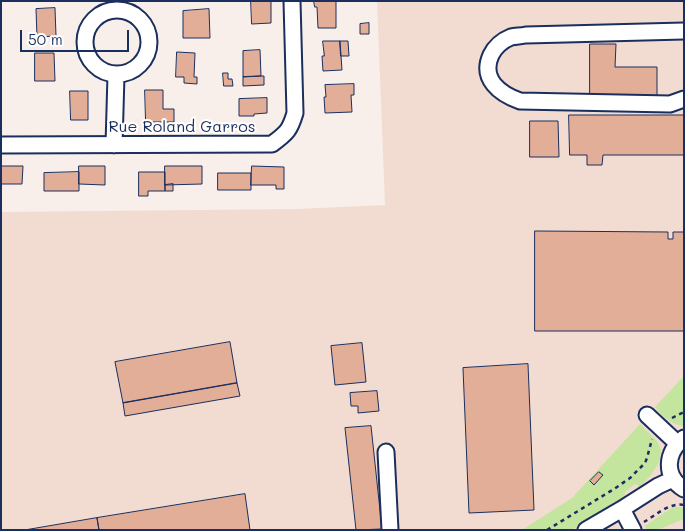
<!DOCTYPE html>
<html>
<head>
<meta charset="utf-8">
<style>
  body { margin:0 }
  #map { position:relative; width:685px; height:531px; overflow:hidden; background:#f9efea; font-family:Mali,sans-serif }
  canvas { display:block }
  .frame { position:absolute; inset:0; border:2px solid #1b2f5e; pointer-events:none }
  .scale { position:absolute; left:20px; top:30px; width:109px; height:22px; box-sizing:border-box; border:2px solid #1b2f5e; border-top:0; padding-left:6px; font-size:15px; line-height:18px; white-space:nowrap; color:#1b2f5e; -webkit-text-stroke:4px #fff; paint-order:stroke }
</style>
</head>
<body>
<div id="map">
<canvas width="685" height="531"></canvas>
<div class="frame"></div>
<div class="scale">50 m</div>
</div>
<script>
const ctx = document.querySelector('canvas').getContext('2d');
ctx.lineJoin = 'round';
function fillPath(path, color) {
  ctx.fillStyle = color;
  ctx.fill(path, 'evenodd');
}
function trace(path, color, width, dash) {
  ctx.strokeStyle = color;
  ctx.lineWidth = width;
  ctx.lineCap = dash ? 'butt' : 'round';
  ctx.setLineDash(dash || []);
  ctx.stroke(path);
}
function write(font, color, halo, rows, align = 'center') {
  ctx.font = font + ' Mali,sans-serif';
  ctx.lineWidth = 4;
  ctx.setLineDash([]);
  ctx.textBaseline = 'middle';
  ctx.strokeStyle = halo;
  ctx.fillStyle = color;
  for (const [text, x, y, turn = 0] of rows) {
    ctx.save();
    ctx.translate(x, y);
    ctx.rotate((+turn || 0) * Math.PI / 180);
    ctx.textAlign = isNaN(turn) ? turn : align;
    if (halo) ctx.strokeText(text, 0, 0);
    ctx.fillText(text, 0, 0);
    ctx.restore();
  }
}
fillPath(new Path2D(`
  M377,1h307v529h-683v-318l295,-3 89,-4z`), '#f2dcd1');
fillPath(new Path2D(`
  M684,376v49l-1,1c-13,-2 -20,-10 -28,-19z
  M640,424c5,6 12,11 17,17 12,17 -7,35 -17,46l-5,-3 -10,8 -1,6 -53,32h-49l50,-32z
  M673,507h7l4,1v11l-27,11h-10l-2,-4z`), '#c4e59d');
const building = new Path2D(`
  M251,1h20v22l-19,1z
  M314,1h22v27h-18l-1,-21h-2z
  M55,8l1,28 -19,1 -1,-28z
  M209,9l1,29h-27v-27z
  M369,23v11h-9v-10z
  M323,41h17l2,29 -19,1 -1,-15h2z
  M340,41h8l1,15h-8z
  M590,44h26l-1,23h42v29h-67z
  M260,50l1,26 -18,1v-26z
  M177,52l18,1 -1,24h3v7l-13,-1v-6h-8z
  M35,53h19l1,28h-20z
  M223,73h5v6h4l1,7h-9z
  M261,76h3v9l-21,1v-9z
  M354,84v11h-3l1,17 -27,1 -1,-16h2l-1,-12z
  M145,90h18v19h11v13h-28z
  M70,91h18v29h-17z
  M267,98v15l-13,1v2h-15v-17z
  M569,115h115v40h-81l-1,10h-15v-10h-17z
  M530,121h28l1,36h-29z
  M1,166h22l-1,18h-21z
  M79,166h26v19l-26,-1z
  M165,166h37v18l-37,1z
  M252,166l32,1v22h-8v-4h-25z
  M79,172v19h-35v-18z
  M139,172h26v19h-17v5h-9z
  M218,173h33v17h-33z
  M173,184v7h-8v-6z
  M535,231l133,1v7h5v-7h11v99h-149z
  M230,342l7,41 -114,20 -8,-41z
  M362,343l4,39 -31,3 -4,-39z
  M528,364l6,146 -65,3 -6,-145z
  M237,383l3,13 -115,20 -2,-13z
  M377,391l2,20 -21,2v-7h-7l-1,-13z
  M371,426l11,103 -26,1 -11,-102z
  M599,472l4,3 -9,10 -4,-4z
  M245,494l5,36h-151l-2,-12z
  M97,518l2,12h-74z`);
fillPath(building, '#e3ae97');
trace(building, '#1b2f5e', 1);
const minor = new Path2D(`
  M85 42a32 32 0 1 1 64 0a32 32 0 1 1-64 0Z
  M684,31l-158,4c-5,1 -11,1 -15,2 -10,4 -16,10 -20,18 -11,24 9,39 29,46l150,3 14,-5
  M1,145l271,-1c15,-11 18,-14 23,-31l-3,-112
  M114,145l2,-70
  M647,415l30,28
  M684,438c-18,14 -21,38 0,51
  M386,452l4,78
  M622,509l11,21
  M586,530l36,-21 36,-23 15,-7`);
trace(minor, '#1b2f5e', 19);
trace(new Path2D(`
  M672,418l12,-6
  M644,522c12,-7 26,-20 40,-17
  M547,530l67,-41 16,-11 15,-15 2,-5 5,-19`), '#1b2f5e', 2.5, [4, 4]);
trace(minor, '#fff', 15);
write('16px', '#1b2f5e', '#fff', [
  ["Rue Roland Garros",182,127]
]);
</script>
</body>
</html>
